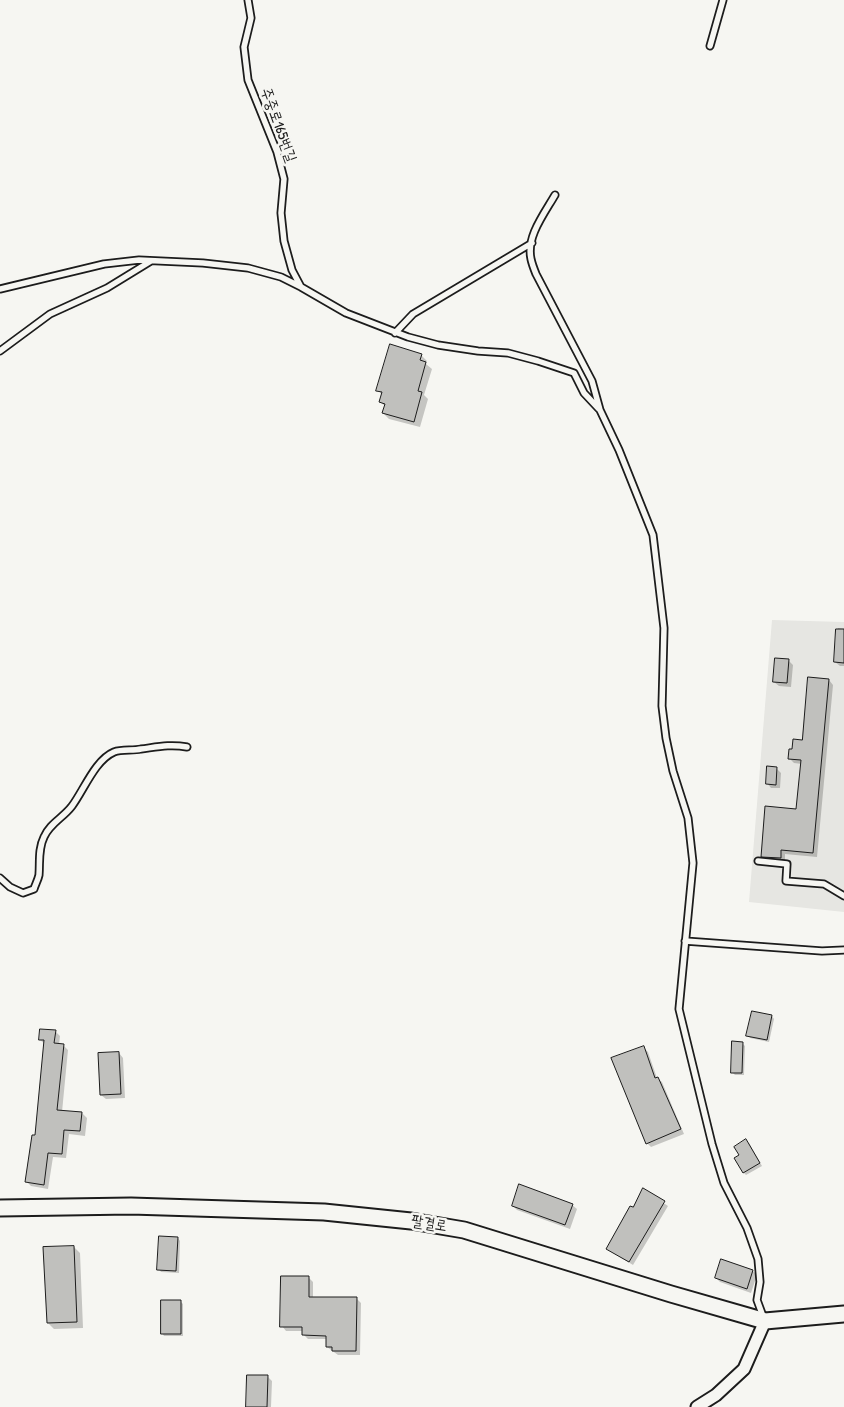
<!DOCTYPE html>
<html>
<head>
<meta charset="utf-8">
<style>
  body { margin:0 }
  canvas { display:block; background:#f6f6f2 }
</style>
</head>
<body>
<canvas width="844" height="1407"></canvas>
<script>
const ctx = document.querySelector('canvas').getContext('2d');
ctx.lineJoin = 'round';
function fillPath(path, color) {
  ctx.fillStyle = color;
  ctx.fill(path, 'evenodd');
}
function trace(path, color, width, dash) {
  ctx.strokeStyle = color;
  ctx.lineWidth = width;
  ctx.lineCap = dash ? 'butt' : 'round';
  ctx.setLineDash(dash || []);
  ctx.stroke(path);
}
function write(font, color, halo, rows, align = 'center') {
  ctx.font = font + ' "Patrick Hand","Poor Story",sans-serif';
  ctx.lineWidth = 5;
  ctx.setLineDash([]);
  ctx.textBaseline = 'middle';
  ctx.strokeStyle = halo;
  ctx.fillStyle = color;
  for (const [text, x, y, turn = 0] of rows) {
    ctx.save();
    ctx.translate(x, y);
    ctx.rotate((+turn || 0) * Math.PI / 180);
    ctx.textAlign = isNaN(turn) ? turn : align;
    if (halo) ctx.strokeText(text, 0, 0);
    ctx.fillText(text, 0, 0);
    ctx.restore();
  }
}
fillPath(new Path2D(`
  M772,620l72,2v290l-95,-10z`), '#e6e6e2');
fillPath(new Path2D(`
  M421,355l6,6 -1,3 6,5 -8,26 4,4 -8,28 -31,-8 -6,-6 2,-7 -5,-4 2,-7 -4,-5z
  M838,628l6,1v37h-4l-5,-4z
  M788,660l5,5 -2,22 -12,-1 -5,-4z
  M829,680l4,5 -16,172 -32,-3v8l-19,-2 -4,-4 35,-46 5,-46 -8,-1 -4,-4 13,-18z
  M776,768l5,5 -1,15h-9l-4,-5z
  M772,1016l2,3 -5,23 -19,-4 -2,-3z
  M55,1031l5,5 -1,9h4l5,5 -6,62 20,1 5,5 -2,18 -16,-2 -3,24 -13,-1 -5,32 -17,-3 -5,-5 10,-45 9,-92 -5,-4z
  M742,1043l3,3 -1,29h-9l-3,-3z
  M643,1047l5,5 9,26 5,4 22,52 -33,13 -4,-4z
  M119,1053l4,5 2,40 -19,1 -5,-4z
  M749,1143l13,23 -16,9 -2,-2 -4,-18z
  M644,1190l24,16 -35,59 -26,-16z
  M572,1205l5,4 -7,20 -53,-19 -4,-4z
  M178,1238l2,3 -1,32 -18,-1 -2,-3z
  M74,1247l6,6 3,75 -29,1 -6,-6z
  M753,1271l4,4 -6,18 -31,-11 -4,-4z
  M309,1278l4,4v16h43l5,5 -1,52h-22l-11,-8v-8h-19l-5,-5v-3h-17l-4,-5z
  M181,1302l2,2v32h-19l-2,-3z
  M267,1376l5,5 -1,26h-24z`), '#0003');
const building = new Path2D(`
  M390,344l32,10 -2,6 6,2 -8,29 4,1 -8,30 -32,-9 3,-9 -6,-2 3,-10 -6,-1z
  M836,629h8v34l-10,-1z
  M775,658l14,1 -2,24 -14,-1z
  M808,677l21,2 -16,174 -32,-3v8l-20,-1 4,-51 31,3 5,-49 -13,-1 1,-10h3l1,-10 9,1z
  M767,766l10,1 -1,18 -10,-1z
  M752,1011l20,4 -5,25 -21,-4z
  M40,1029l16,1 -2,13 10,1 -7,66 25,2 -2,19 -16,-1 -2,24 -14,-1 -4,32 -19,-3 7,-47h3l9,-95h-5z
  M732,1041l11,1 -1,31h-11z
  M644,1046l11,32 3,-1 23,52 -35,15 -35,-86z
  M119,1052l2,42 -21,1 -2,-42z
  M746,1139l14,24 -17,10 -9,-15 5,-3 -5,-8z
  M519,1184l54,20 -8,21 -53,-19z
  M643,1188l22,13 -36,61 -23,-13 24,-43 3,1z
  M159,1236l19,1 -2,34 -19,-1z
  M74,1246l3,76 -30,1 -4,-76z
  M721,1259l32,11 -6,19 -32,-11z
  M281,1276h28v21h48l-1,54h-24v-4h-6v-11l-24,-1v-8h-22z
  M161,1300h20v34h-20z
  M247,1375h21l-1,32h-21z`);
fillPath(building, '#c0c0bd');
trace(building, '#1c1c1c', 1);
const service = new Path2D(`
  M248,0l3,18 -7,29 4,33 29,72 7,27 -3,34 3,28 8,29 9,17
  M710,46l13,-46
  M555,195c-11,19 -29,42 -24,64 1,5 3,10 5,15l56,107 8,29 19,40 34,85 11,93 -2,78 4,32 7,33 15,47 5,45 -14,146 33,135 12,39 23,45 11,31 2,23 -3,18 7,19
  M0,289l104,-25 35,-4 64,3 45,5 33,9 20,10 45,26 62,24 30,8 40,6 30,2 30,8 36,12 10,20 15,16
  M395,333l18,-19 119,-71
  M0,351l50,-37 57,-26 44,-27
  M758,861l29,3 -1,17 38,3 20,12
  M0,878l10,9 13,6 11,-4c1,-4 4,-9 5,-14 1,-13 -1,-26 5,-38 6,-14 19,-19 28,-31 12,-16 23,-46 42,-54 8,-3 19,-1 27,-3 16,-2 29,-5 46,-2
  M685,941l137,10 22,-1`);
const minor = new Path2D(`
  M697,1407l19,-12 28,-26 21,-48`);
const tertiary = new Path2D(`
  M0,1208l131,-2 193,6 87,9 53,9 207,64 94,27 79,-7`);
trace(service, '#1c1c1c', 9);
trace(minor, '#1c1c1c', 15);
trace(tertiary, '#1c1c1c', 19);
trace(service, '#f6f6f2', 5.5);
trace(minor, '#f6f6f2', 11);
trace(tertiary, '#f6f6f2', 15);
write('15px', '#1c1c1c', '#f6f6f2', [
  ["주중로165번길",278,125,70],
  ["팔결로",429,1224,9]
]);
</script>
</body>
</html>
